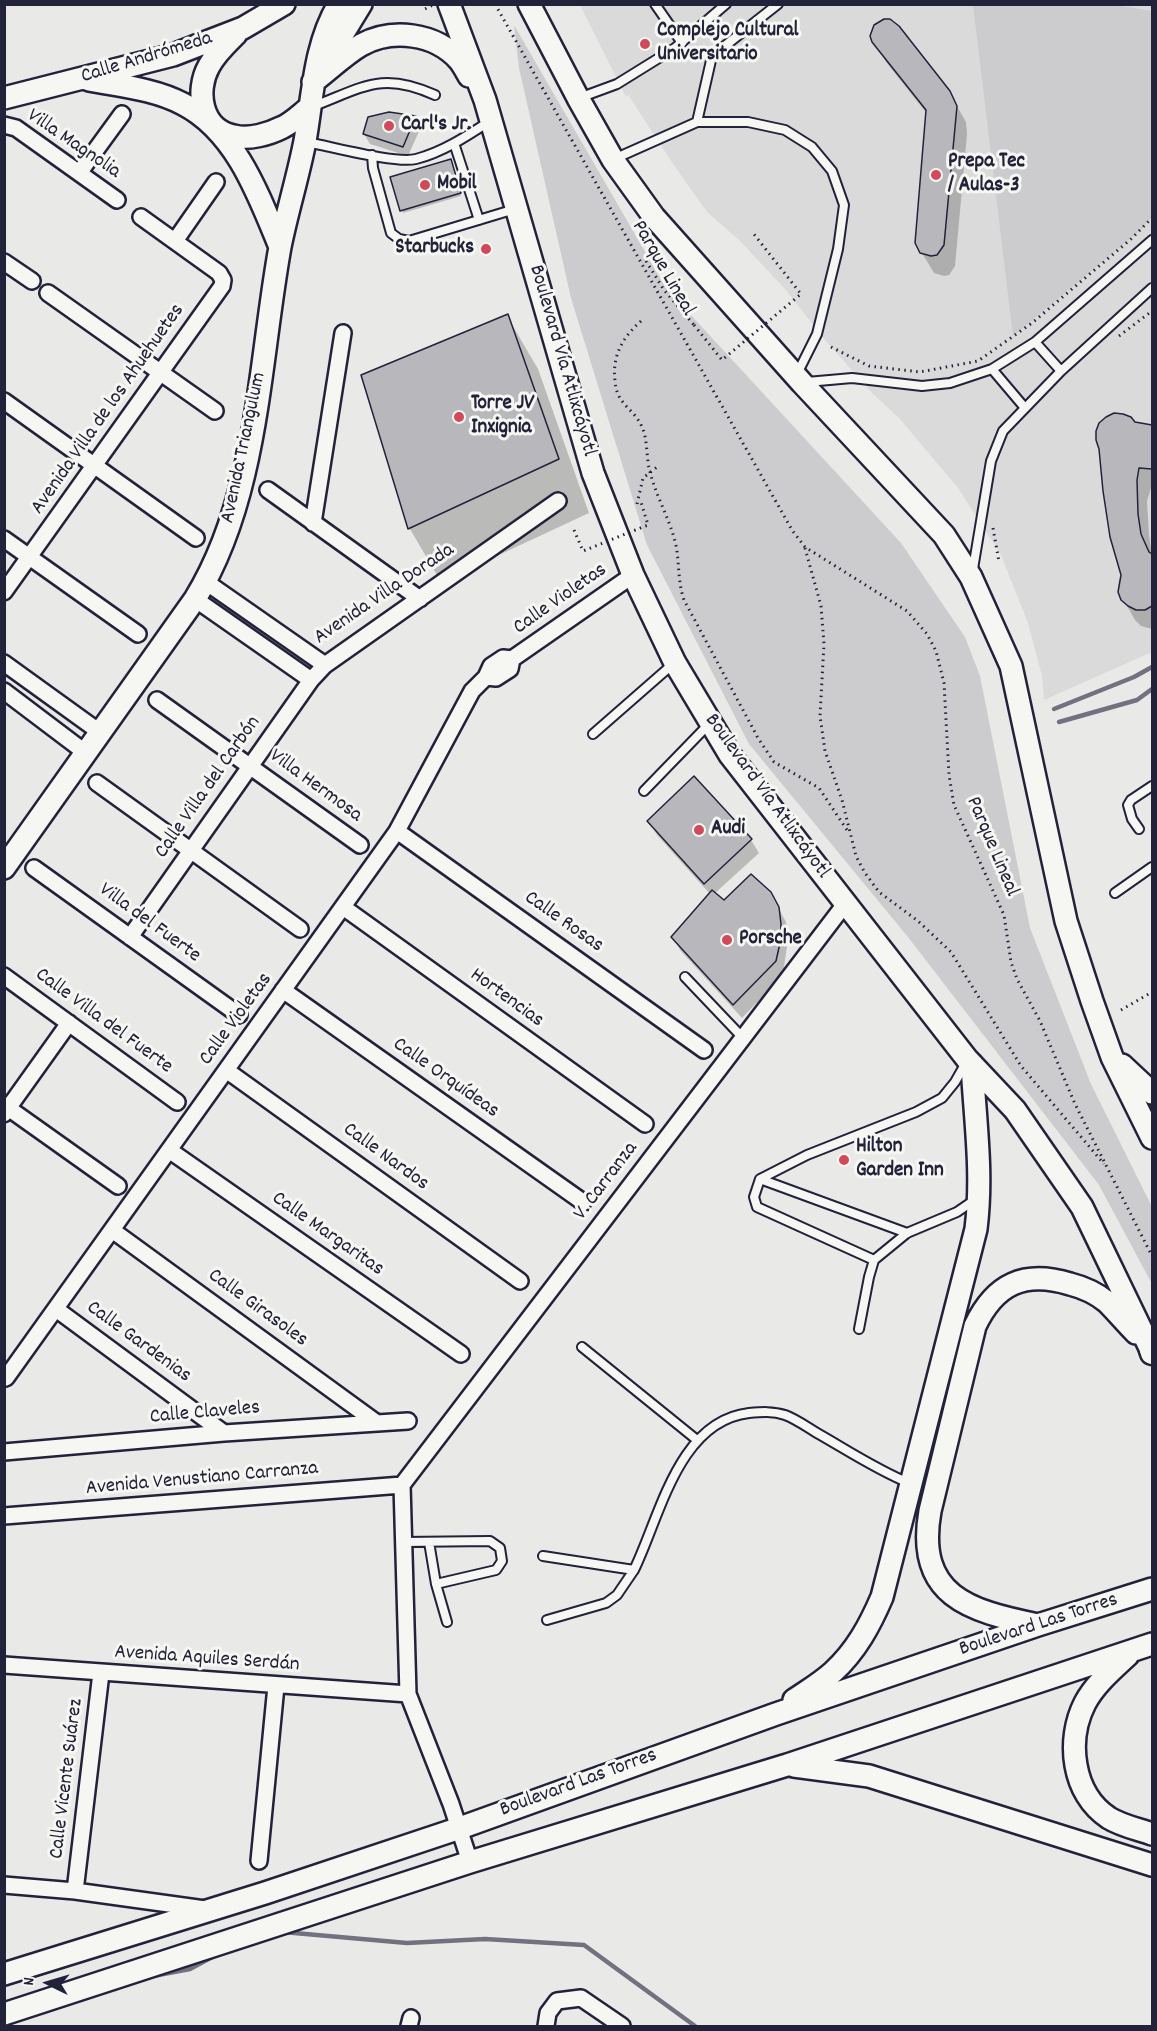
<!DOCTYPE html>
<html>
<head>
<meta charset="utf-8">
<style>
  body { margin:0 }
  #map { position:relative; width:1157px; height:2031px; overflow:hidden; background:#e9e9e7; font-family:Dekko,sans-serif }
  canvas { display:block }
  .frame { position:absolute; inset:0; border:6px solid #22223b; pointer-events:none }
  .north { position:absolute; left:18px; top:1953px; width:60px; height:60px; -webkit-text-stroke:4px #f6f6f2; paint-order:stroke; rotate:275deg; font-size:16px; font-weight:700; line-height:24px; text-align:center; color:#22223b }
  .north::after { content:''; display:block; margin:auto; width:21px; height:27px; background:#22223b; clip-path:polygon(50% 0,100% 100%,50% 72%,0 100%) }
</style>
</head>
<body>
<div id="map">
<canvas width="1157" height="2031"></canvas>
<div class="frame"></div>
<div class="north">N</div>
</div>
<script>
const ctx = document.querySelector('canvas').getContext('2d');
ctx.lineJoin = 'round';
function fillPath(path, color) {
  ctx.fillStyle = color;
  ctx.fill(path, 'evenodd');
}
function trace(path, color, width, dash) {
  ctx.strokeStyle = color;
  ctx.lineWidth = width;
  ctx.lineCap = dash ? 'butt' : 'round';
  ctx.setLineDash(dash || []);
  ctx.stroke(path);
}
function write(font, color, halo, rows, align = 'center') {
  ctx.font = font + ' Dekko,sans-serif';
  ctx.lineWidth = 6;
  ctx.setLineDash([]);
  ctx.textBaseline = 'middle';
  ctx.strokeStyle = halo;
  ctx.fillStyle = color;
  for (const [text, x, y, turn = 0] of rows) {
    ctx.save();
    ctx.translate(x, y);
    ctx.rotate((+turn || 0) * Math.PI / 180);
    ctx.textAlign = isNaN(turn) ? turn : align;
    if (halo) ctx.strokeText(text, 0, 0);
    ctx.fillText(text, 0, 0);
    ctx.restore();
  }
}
fillPath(new Path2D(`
  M580,5h572v647l-108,48 -2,-24 -14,-53 -27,-68 -43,-67 -59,-70 -27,-25 -47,-53 -40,-51 -46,-49 -32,-28 -36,-51 -42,-65 2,-2 -5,3z`), '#dadada');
fillPath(new Path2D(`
  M1115,5l37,6v205l-9,12 -130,108 -40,-331z
  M514,25l152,263 235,255 64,94 15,39 50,252 61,156 61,123v77l-53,-99 -191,-248 -159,-193 -102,-199 -76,-247 -52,-230z`), '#ccccce');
fillPath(new Path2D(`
  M874,41l80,60 12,21 1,12 -12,132 -6,9 -5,1 -10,-3 -18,-30 12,-128 -42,-53z
  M415,118l6,9 -13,29 -38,-12 -6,-10z
  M452,163l9,33 -58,17 -11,-35z
  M507,316l31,53 51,144 -148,69 -31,-53 -47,-153z
  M1135,423l17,3v62h-1l-4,13 2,34 3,21v73l-11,-3 -6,-6 -12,-21v-24z
  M649,821l102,19 8,13 -45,41 10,8 46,-9 16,29 2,17 -5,36 -41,43 -62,-68 -7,-13 37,-43 -53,-59z`), '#0003');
trace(new Path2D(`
  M1054,709l80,-32 18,-10
  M1059,722l78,-22 15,-11
  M283,1932l124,11 78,-4 99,6 111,81
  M153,1976l37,-7 26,-14`), '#71717f', 4.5);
const building = new Path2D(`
  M884,19h6l9,7 51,65 7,15 -13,139 -7,10 -6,1 -11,-3 -5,-10 11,-133 -54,-68 -2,-6 4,-11z
  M389,112l27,4 -13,31 -40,-13 5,-17z
  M451,159l10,34 -61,18 -10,-34z
  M508,314l51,145 -151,70 -47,-154z
  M1114,413l9,1 8,3 4,5 17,3v44l-13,-1 -2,12 1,34 3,20 8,18 3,2v52l-7,4h-9l-8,-4 -7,-6 -3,-8 3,-17 -11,-38 -7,-46 -4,-42 -3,-9v-9l3,-8 7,-6z
  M694,776l58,63 -48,45 -57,-63z
  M751,874l20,18 8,15 2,17 -1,19 -4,18 -43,44 -62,-68 41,-47 12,10z`);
fillPath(building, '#b8b8bc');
trace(building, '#22223b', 1.5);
const lane = new Path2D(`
  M655,4l27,39
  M579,98l38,-14 58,-36 51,-44
  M314,106c50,-19 68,-35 121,-11
  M697,122l15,-66 66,-52
  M306,142c24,4 89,22 110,17 27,-7 51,-23 74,-38
  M454,143l25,77
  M372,155l1,13 18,65 8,6 10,2 106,-32
  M614,159l83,-37h51l37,8 27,17 20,24 12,34 -6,44 -21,85 -20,40
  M1035,342l26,29
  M992,369l33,39
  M807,382l45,-4 70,8 28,-3 42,-14 43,-27 117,-102
  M973,569l18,-108 12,-30 58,-60 91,-83
  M593,734l80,-70
  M644,791l66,-68
  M1139,829l-7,-10 -4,-14 3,-5 21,-14
  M1115,893l37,-26
  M685,977l58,61
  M760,1179l47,-24 109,-43 26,-14 13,-16 12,-21
  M874,1260l-117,-53 -3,-10 6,-18 147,54
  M859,1329l10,-52 5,-17 33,-27 50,-21 19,-13
  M582,1347l115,93
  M403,1542l87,-1 10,7 2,13 -6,9 -60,14
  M429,1542l7,42 11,38
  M543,1556l91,14c26,-53 44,-149 115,-157 12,-1 24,-2 36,2 11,4 22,12 32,18 30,17 60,37 92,50
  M547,1620l59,-17 11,-8 17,-25`);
const street = new Path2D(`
  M4,125l12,3 101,72
  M79,173l43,-59
  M175,241l41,-59
  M4,262l28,19
  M48,293l167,118
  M4,401l192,137
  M268,490l152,109
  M313,523l30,-190
  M4,539l134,95
  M206,582l119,83
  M4,592l218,-306 1,-6 -4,-7 -78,-56
  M195,599l116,81
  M4,663l97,70
  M486,677l10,1 14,-9 2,-10 121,-84
  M4,691l82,62
  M157,700l203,145
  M97,783l203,146
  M397,831l307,219
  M34,868l205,147
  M343,907l302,217
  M130,937l181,-257 14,-15 233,-164
  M4,976l173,126
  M283,990l300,212
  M226,1070l294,211
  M4,1105l114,81
  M4,1114l65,-91
  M169,1150l292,204
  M112,1230l265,193
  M56,1309l168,124
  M6,1378l391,-547 75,-140 14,-14 5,-11 12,-8 9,1
  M4,1452l220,-19 184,-12
  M402,1485l443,-581
  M402,1485l6,209 43,110 19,58
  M4,1516l398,-31
  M4,1665l404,29
  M259,1861l17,-175
  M4,1885l71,6 130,18
  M75,1891l26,-218
  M409,2026l2,-8
  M546,2026l2,-13 9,-12 24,-3 41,28`);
const secondary = new Path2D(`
  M449,4l36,96 108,373 40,102 42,88 55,92 237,304 48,51 67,97 69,143
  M529,4l49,94 35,62 41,57 148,166 142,152 27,42 40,89 55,255 26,80 20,56 40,81
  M236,34c-10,10 -20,19 -27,32 -14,25 -8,64 25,70 15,4 35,-2 49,-9 9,-4 18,-13 26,-19
  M325,63l36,-59
  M89,80c32,6 66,9 94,24 53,27 76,92 97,143
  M313,82c16,-12 31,-27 48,-37 31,-17 74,-12 98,15 4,5 7,11 10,16
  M4,98l169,-43 70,-27 41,-24
  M4,868l191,-269c63,-102 64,-236 85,-352 7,-35 18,-70 25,-106 8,-45 9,-96 34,-137
  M1122,1065l30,28
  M1038,1625c-69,-14 -123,-29 -108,-114l45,-185c20,-42 49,-56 95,-42 12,3 27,10 37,18 10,10 19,21 29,31
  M1128,1655c-15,14 -33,29 -43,48 -19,37 -13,91 24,115 13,8 29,11 43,16
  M794,1700c13,-9 27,-17 39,-28 23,-21 37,-47 49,-75l94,-368c7,-56 -1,-109 -4,-165
  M794,1766l75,10 283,89
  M4,1974l261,-81 195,-65 316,-114 262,-89 114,-36
  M4,2014l466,-152 317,-97 365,-121`);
const primary = new Path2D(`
  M1151,1350l1,3`);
trace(lane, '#22223b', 12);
trace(street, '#22223b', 20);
trace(secondary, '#22223b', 26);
trace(primary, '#22223b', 27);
trace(new Path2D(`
  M422,4l3,5 8,-4
  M495,4l297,526 13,17 102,64 20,23 9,17 8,32 5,92 5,30 50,110 7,47 6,17 23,42 35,83 77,152
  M646,261l18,29 30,35
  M641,321c-18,16 -29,34 -26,60 2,25 19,27 27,46 6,13 4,31 8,45 6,24 19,46 25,69 5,20 2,39 9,59l74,138 16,24 45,26 30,45
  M1119,336l33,-25
  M831,347l38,19 51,6 58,-11 54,-38 99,-84 21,-21
  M637,504l6,-26 14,-11
  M993,528l6,34
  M805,548l16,58 3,38 -4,72 5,35 17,49 14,56 9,17 14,19 39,29 33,31 70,114 83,98
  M1121,1010l31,-18`), '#22223b', 3, [1.5, 4.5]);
trace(lane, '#f6f6f2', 8);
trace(street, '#f6f6f2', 15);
trace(secondary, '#f6f6f2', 21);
trace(primary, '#f6f6f2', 22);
trace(new Path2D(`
  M694,325l28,35 79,-66 -48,-61
  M574,530l9,21 65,-26 -7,-23`), '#22223b', 3, [1.5, 4.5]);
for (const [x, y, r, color] of [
  [645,44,6,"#d1495b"],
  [389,126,6,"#d1495b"],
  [936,175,6,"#d1495b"],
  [425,185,6,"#d1495b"],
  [486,249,6,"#d1495b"],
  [459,417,6,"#d1495b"],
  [699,830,6,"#d1495b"],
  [727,940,6,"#d1495b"],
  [844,1160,6,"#d1495b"]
]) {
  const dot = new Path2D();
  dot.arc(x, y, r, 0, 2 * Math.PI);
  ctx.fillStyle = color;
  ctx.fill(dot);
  trace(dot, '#f6f6f2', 2);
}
write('bold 21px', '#22223b', '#f6f6f2', [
  ["Complejo Cultural",657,32],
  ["Universitario",657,56],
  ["Carl's Jr.",401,126],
  ["Prepa Tec",948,163],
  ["/ Aulas-3",948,187],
  ["Mobil",437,185],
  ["Starbucks",474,249,"right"],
  ["Torre JV",471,405],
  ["Inxignia",471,429],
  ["Audi",711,830],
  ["Porsche",739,940],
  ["Hilton",856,1148],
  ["Garden Inn",856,1172]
], 'left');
write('21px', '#22223b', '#f6f6f2', [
  ["Calle Andrómeda",147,59,-17],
  ["Villa Magnolia",73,145,34],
  ["Parque Lineal",662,269,60],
  ["Boulevard Vía Atlixcáyotl",561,361,74],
  ["Avenida Villa de los Ahuehuetes",109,410,-55],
  ["Avenida Triangulum",245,448,-78],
  ["Avenida Villa Dorada",385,595,-34],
  ["Calle Violetas",561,600,-35],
  ["Villa Hermosa",315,787,36],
  ["Calle Villa del Carbón",209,788,-55],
  ["Boulevard Vía Atlixcáyotl",766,797,54],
  ["Parque Lineal",991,847,67],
  ["Calle Rosas",563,923,35],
  ["Villa del Fuerte",149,924,36],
  ["Hortencias",506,999,36],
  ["Calle Violetas",237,1020,-54],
  ["Calle Villa del Fuerte",103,1022,36],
  ["Calle Orquídeas",445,1079,35],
  ["Calle Nardos",385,1158,36],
  ["V. Carranza",607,1182,-53],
  ["Calle Margaritas",327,1235,35],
  ["Calle Girasoles",257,1309,36],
  ["Calle Gardenias",138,1343,36],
  ["Calle Claveles",205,1414,-5],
  ["Avenida Venustiano Carranza",202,1480,-5],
  ["Boulevard Las Torres",1039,1626,-18],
  ["Avenida Aquiles Serdán",207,1660,4],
  ["Calle Vicente Suárez",68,1779,-83],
  ["Boulevard Las Torres",579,1784,-20]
]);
</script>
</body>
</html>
